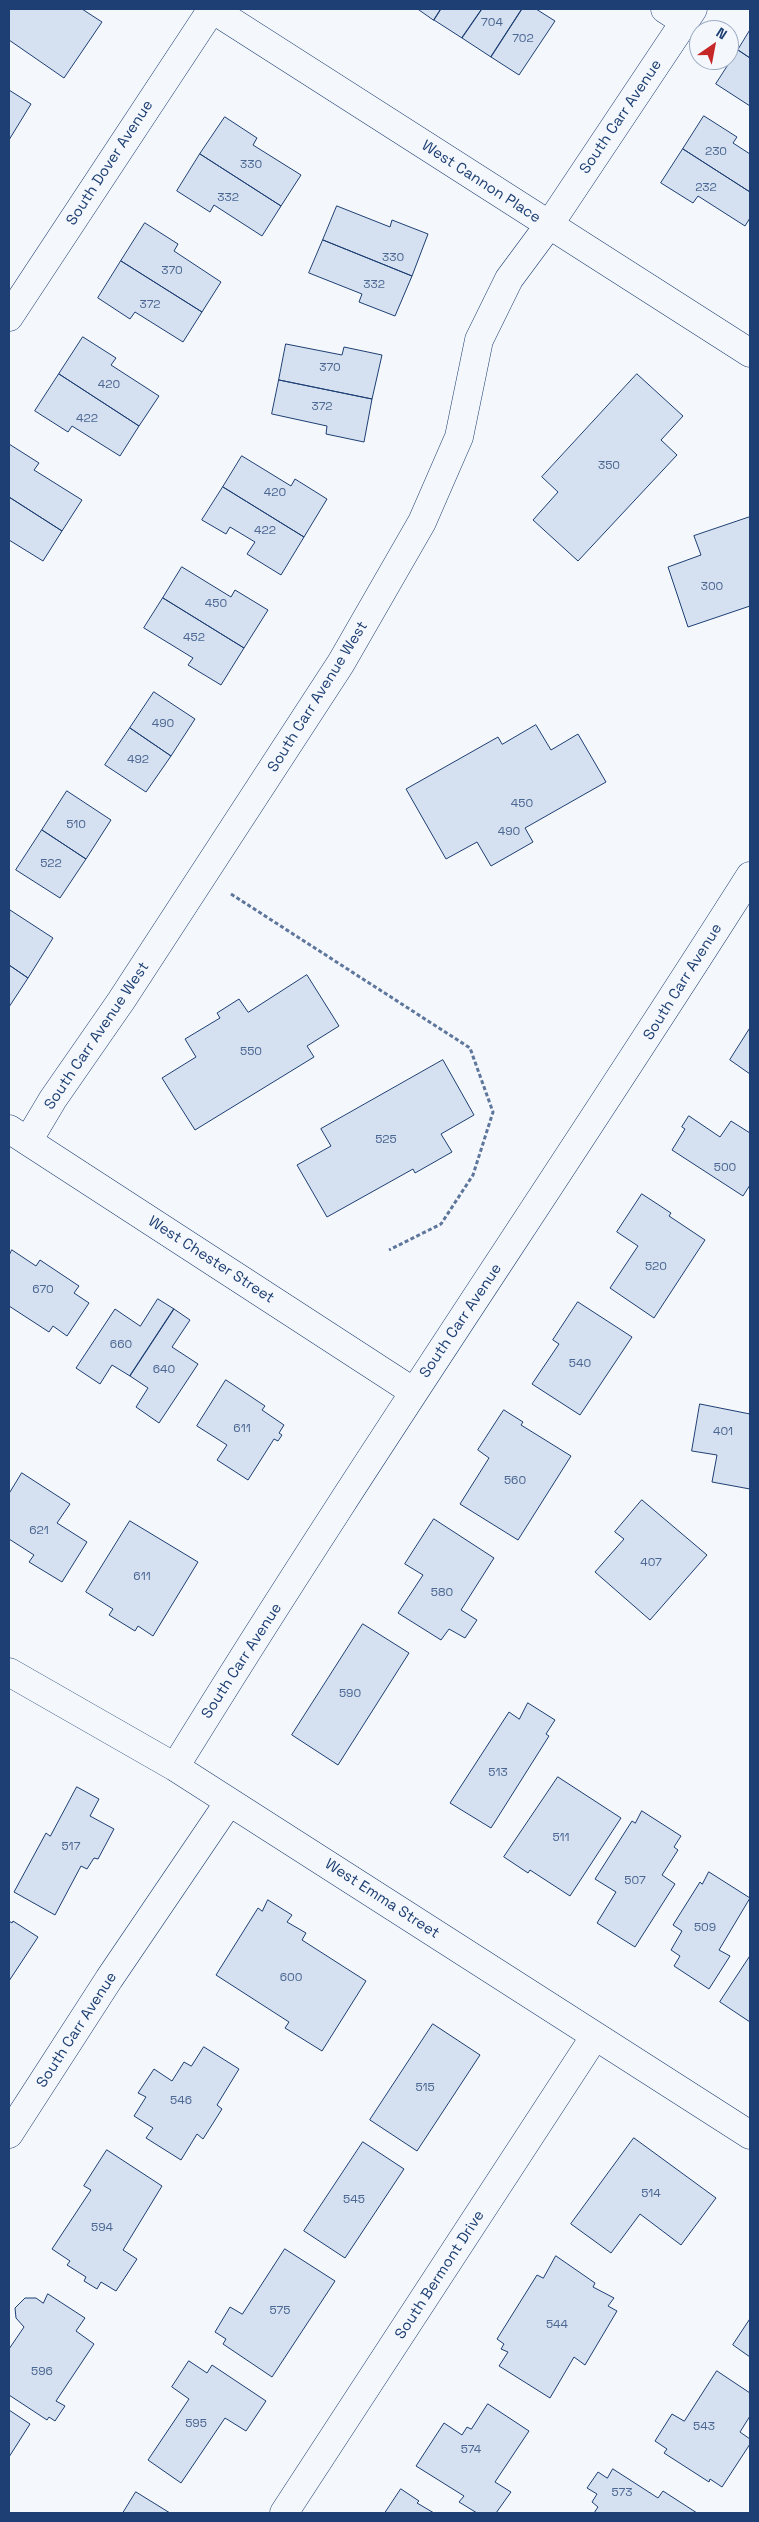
<!DOCTYPE html>
<html>
<head>
<meta charset="utf-8">
<style>
  body { margin:0 }
  #map { position:relative; width:759px; height:2522px; overflow:hidden; background:#f4f7fb; font-family:"Space Grotesk",sans-serif }
  canvas { display:block }
  .frame { position:absolute; inset:0; border:10px solid #1d3f73; pointer-events:none }
  .north { position:absolute; left:689px; top:20px; width:50px; height:50px; box-sizing:border-box; background:#f4f7fb; border:1px solid #9eadc5; border-radius:50%; rotate:33deg; font-size:14px; font-weight:700; line-height:20px; text-align:center; color:#1d3f73 }
  .north::after { content:''; display:block; margin:auto; width:18px; height:22px; background:#c62828; clip-path:polygon(50% 0,100% 100%,50% 72%,0 100%) }
</style>
</head>
<body>
<div id="map">
<canvas width="759" height="2522"></canvas>
<div class="frame"></div>
<div class="north">N</div>
</div>
<script>
const ctx = document.querySelector('canvas').getContext('2d');
ctx.lineJoin = 'round';
function fillPath(path, color) {
  ctx.fillStyle = color;
  ctx.fill(path, 'evenodd');
}
function trace(path, color, width, dash) {
  ctx.strokeStyle = color;
  ctx.lineWidth = width;
  ctx.lineCap = dash ? 'butt' : 'round';
  ctx.setLineDash(dash || []);
  ctx.stroke(path);
}
function write(font, color, halo, rows, align = 'center') {
  ctx.font = font + ' "Space Grotesk",sans-serif';
  ctx.lineWidth = 4;
  ctx.setLineDash([]);
  ctx.textBaseline = 'middle';
  ctx.strokeStyle = halo;
  ctx.fillStyle = color;
  for (const [text, x, y, turn = 0] of rows) {
    ctx.save();
    ctx.translate(x, y);
    ctx.rotate((+turn || 0) * Math.PI / 180);
    ctx.textAlign = isNaN(turn) ? turn : align;
    if (halo) ctx.strokeText(text, 0, 0);
    ctx.fillText(text, 0, 0);
    ctx.restore();
  }
}
const building = new Path2D(`
  M9,9h73l20,13 -38,56 -55,-38z
  M418,9h23l-7,11z
  M441,9h41l-20,29 -28,-18z
  M482,9h40l-31,48 -29,-19z
  M522,9h14l19,12 -36,54 -28,-18z
  M750,30v28l-12,-8z
  M738,50l12,8v48l-34,-22z
  M9,90l22,14 -22,36z
  M704,116l33,21 -4,6 17,11v38l-67,-43z
  M225,117l32,21 -4,7 48,30 -20,31 -81,-52z
  M683,149l67,43v26l-5,8 -47,-30 -5,7 -32,-20z
  M200,154l81,52 -19,30 -48,-31 -4,7 -33,-21z
  M337,206l53,21 2,-7 36,14 -16,42 -89,-36z
  M145,223l33,21 -4,7 47,31 -19,30 -81,-51z
  M323,240l89,36 -17,40 -36,-14 3,-8 -53,-21z
  M121,261l81,51 -19,30 -48,-30 -5,7 -32,-21z
  M83,337l33,21 -5,7 48,31 -20,30 -80,-52z
  M286,344l56,11 2,-8 38,8 -10,44 -93,-19z
  M59,374l80,52 -19,30 -48,-30 -4,6 -33,-21z
  M637,374l46,42 -22,24 16,15 -99,106 -45,-41 25,-28 -16,-15z
  M279,380l93,19 -8,43 -38,-8 1,-8 -55,-12z
  M9,444l30,19 -5,7 48,30 -20,31 -53,-34z
  M242,456l49,30 4,-7 32,20 -23,38 -81,-50z
  M223,487l81,50 -23,38 -34,-21 8,-12 -25,-15 -4,7 -24,-14z
  M9,497l53,34 -19,30 -34,-21z
  M750,517v89l-62,21 -20,-60 33,-12 -7,-19z
  M182,567l49,30 4,-7 33,20 -24,38 -81,-50z
  M163,598l81,50 -23,37 -33,-20 5,-7 -49,-30z
  M154,692l41,27 -24,37 -41,-28z
  M536,725l15,25 27,-16 28,48 -81,46 8,14 -42,24 -14,-24 -31,17 -40,-70 92,-52 4,7z
  M130,728l41,28 -25,36 -41,-27z
  M67,791l44,29 -25,39 -44,-29z
  M42,830l44,29 -26,39 -44,-28z
  M10,910l43,28 -25,40 -19,-13z
  M9,965l19,13 -19,29z
  M307,975l32,51 -32,20 7,11 -119,73 -33,-52 34,-21 -11,-18 35,-21 -3,-5 22,-14 9,13z
  M750,1028v46l-20,-14z
  M443,1060l31,55 -33,19 11,18 -37,21 -2,-4 -86,48 -30,-52 34,-19 -10,-17z
  M689,1116l31,21 11,-16 19,12v52l-7,11 -71,-46 13,-21 -3,-2z
  M642,1194l29,19 -2,3 36,24 -51,78 -44,-30 28,-42 -21,-14z
  M12,1250l24,16 4,-6 39,26 -5,7 15,10 -22,33 -14,-10 -4,6 -40,-26v-50z
  M158,1299l16,10 -44,67 -18,-11 -12,19 -24,-16 39,-59 25,17z
  M578,1302l54,35 -52,78 -48,-31 27,-40 -6,-4z
  M174,1309l16,11 -18,27 26,17 -39,59 -23,-16 12,-19 -18,-12z
  M226,1380l39,26 -3,4 22,15 -5,8 3,2 -4,6 -4,-2 -26,41 -31,-20 10,-15 -30,-19z
  M700,1404l50,10v75l-38,-7 5,-27 -25,-4z
  M504,1410l19,12 -2,3 50,31 -53,84 -58,-36 29,-46 -11,-8z
  M22,1473l48,31 -13,19 30,19 -25,40 -33,-20 5,-7 -25,-16v-45z
  M642,1500l65,55 -57,65 -55,-48 29,-33 -9,-7z
  M434,1519l60,39 -33,52 16,10 -12,18 -16,-9 -8,11 -43,-27 25,-38 -18,-11z
  M130,1521l68,41 -45,74 -15,-10 -3,5 -26,-16 4,-6 -27,-17z
  M363,1624l46,29 -71,112 -46,-30z
  M528,1703l27,17 -9,14 3,2 -58,92 -41,-25 59,-91 10,7z
  M558,1777l63,41 -51,78 -40,-26 -2,3 -24,-16z
  M77,1787l22,12 -9,17 24,13 -16,30 -4,-1 -7,11 -6,-3 -26,49 -41,-23 32,-59 4,3z
  M642,1811l39,25 -7,11 4,3 -16,25 13,9 -40,63 -38,-24 19,-31 -21,-13 37,-58 3,2z
  M709,1872l41,26 -31,52 11,6 -21,33 -35,-23 6,-10 -9,-6 11,-19 -9,-6 27,-43 2,2z
  M268,1900l24,15 -5,7 19,11 -4,7 64,41 -44,70 -37,-23 4,-6 -73,-47 42,-67 4,3z
  M9,1921l3,2 1,-2 25,16 -29,44z
  M750,1956v66l-30,-20z
  M433,2024l47,31 -63,96 -47,-31z
  M204,2047l35,22 -22,36 5,4 -19,30 -6,-5 -16,26 -35,-22 7,-10 -19,-12 12,-19 -8,-4 16,-24 18,12 12,-19 7,4z
  M634,2138l82,60 -35,47 -41,-31 -29,39 -40,-29z
  M363,2142l41,27 -59,89 -41,-27z
  M107,2150l55,36 -39,64 14,9 -21,32 -15,-9 -4,7 -13,-8 2,-4 -19,-12 3,-4 -18,-12 39,-59 -7,-4z
  M285,2249l50,32 -63,96 -49,-33 3,-5 -11,-7 15,-25 12,7z
  M556,2256l39,27 -2,4 21,11 -6,8 9,5 -32,54 -11,-8 -24,41 -51,-32 9,-14 -7,-3 3,-5 -7,-5 40,-64 6,3z
  M48,2294l37,24 -9,13 18,13 -38,57 9,5 -10,15 -6,-4 -2,3 -38,-25v-46l15,-22 -8,-9 -1,-10 10,-10h11l7,5z
  M750,2319v38l-17,-12z
  M189,2361l18,12 5,-8 54,36 -20,30 -21,-13 -44,65 -33,-23 41,-61 -17,-12z
  M717,2371l33,22v23l-10,16 10,7v5l-28,43 -12,-8 -1,3 -45,-29 3,-4 -12,-8 17,-27 12,7z
  M488,2404l41,27 -34,51 16,10 -15,21h-19l-18,-11 5,-6 -48,-30 28,-43 18,12 5,-8 4,2z
  M9,2410l21,14 -21,33z
  M613,2469l45,29 5,-7 34,22h-103l4,-6 -6,-5 5,-8 -10,-6 11,-16 9,6z
  M401,2489l18,12 -2,2 17,10h-49z
  M136,2492l34,21h-47z`);
fillPath(building, '#d5e0f0');
trace(building, '#1d3f73', 1);
const minor = new Path2D(`
  M212,9l538,344
  M665,9l20,13
  M9,317l203,-308
  M9,1129l405,263
  M28,1141l25,-42 68,-98 220,-338 81,-141 37,-85 20,-97 30,-61 40,-54 144,-216
  M9,1672l166,95 575,368
  M175,1767c185,-301 386,-593 575,-891
  M9,2134l100,-155 120,-177
  M284,2513l311,-477`);
trace(minor, '#1d3f73', 29);
trace(new Path2D(`
  M231,894l239,154 23,64 -20,63 -32,49 -52,26`), '#5e769c', 3, [4, 2.5]);
trace(minor, '#f4f7fb', 28);
write('12px', '#4b6792', null, [
  ["704",492,23],
  ["702",523,39],
  ["230",716,152],
  ["330",251,165],
  ["232",706,188],
  ["332",228,198],
  ["330",393,258],
  ["370",172,271],
  ["332",374,285],
  ["372",150,305],
  ["370",330,368],
  ["420",109,385],
  ["372",322,407],
  ["422",87,419],
  ["350",609,466],
  ["420",275,493],
  ["422",265,531],
  ["300",712,587],
  ["450",216,604],
  ["452",194,638],
  ["490",163,724],
  ["492",138,760],
  ["450",522,804],
  ["510",76,825],
  ["490",509,832],
  ["522",51,864],
  ["550",251,1052],
  ["525",386,1140],
  ["500",725,1168],
  ["520",656,1267],
  ["670",43,1290],
  ["660",121,1345],
  ["540",580,1364],
  ["640",164,1370],
  ["611",242,1429],
  ["401",723,1432],
  ["560",515,1481],
  ["621",39,1531],
  ["407",651,1563],
  ["611",142,1577],
  ["580",442,1593],
  ["590",350,1694],
  ["513",498,1773],
  ["511",561,1838],
  ["517",71,1847],
  ["507",635,1881],
  ["509",705,1928],
  ["600",291,1978],
  ["515",425,2088],
  ["546",181,2101],
  ["514",651,2194],
  ["545",354,2200],
  ["594",102,2228],
  ["575",280,2311],
  ["544",557,2325],
  ["596",42,2372],
  ["595",196,2424],
  ["543",704,2427],
  ["574",471,2450],
  ["573",622,2493]
]);
write('15px', '#1d3f73', '#f4f7fb', [
  ["South Carr Avenue",621,117,-56],
  ["South Dover Avenue",110,163,-57],
  ["West Cannon Place",481,182,33],
  ["South Carr Avenue West",318,697,-58],
  ["South Carr Avenue",683,982,-58],
  ["South Carr Avenue West",97,1036,-56],
  ["West Chester Street",211,1260,33],
  ["South Carr Avenue",461,1321,-56],
  ["South Carr Avenue",242,1661,-57],
  ["West Emma Street",382,1899,33],
  ["South Carr Avenue",77,2030,-57],
  ["South Bermont Drive",440,2275,-57]
]);
</script>
</body>
</html>
